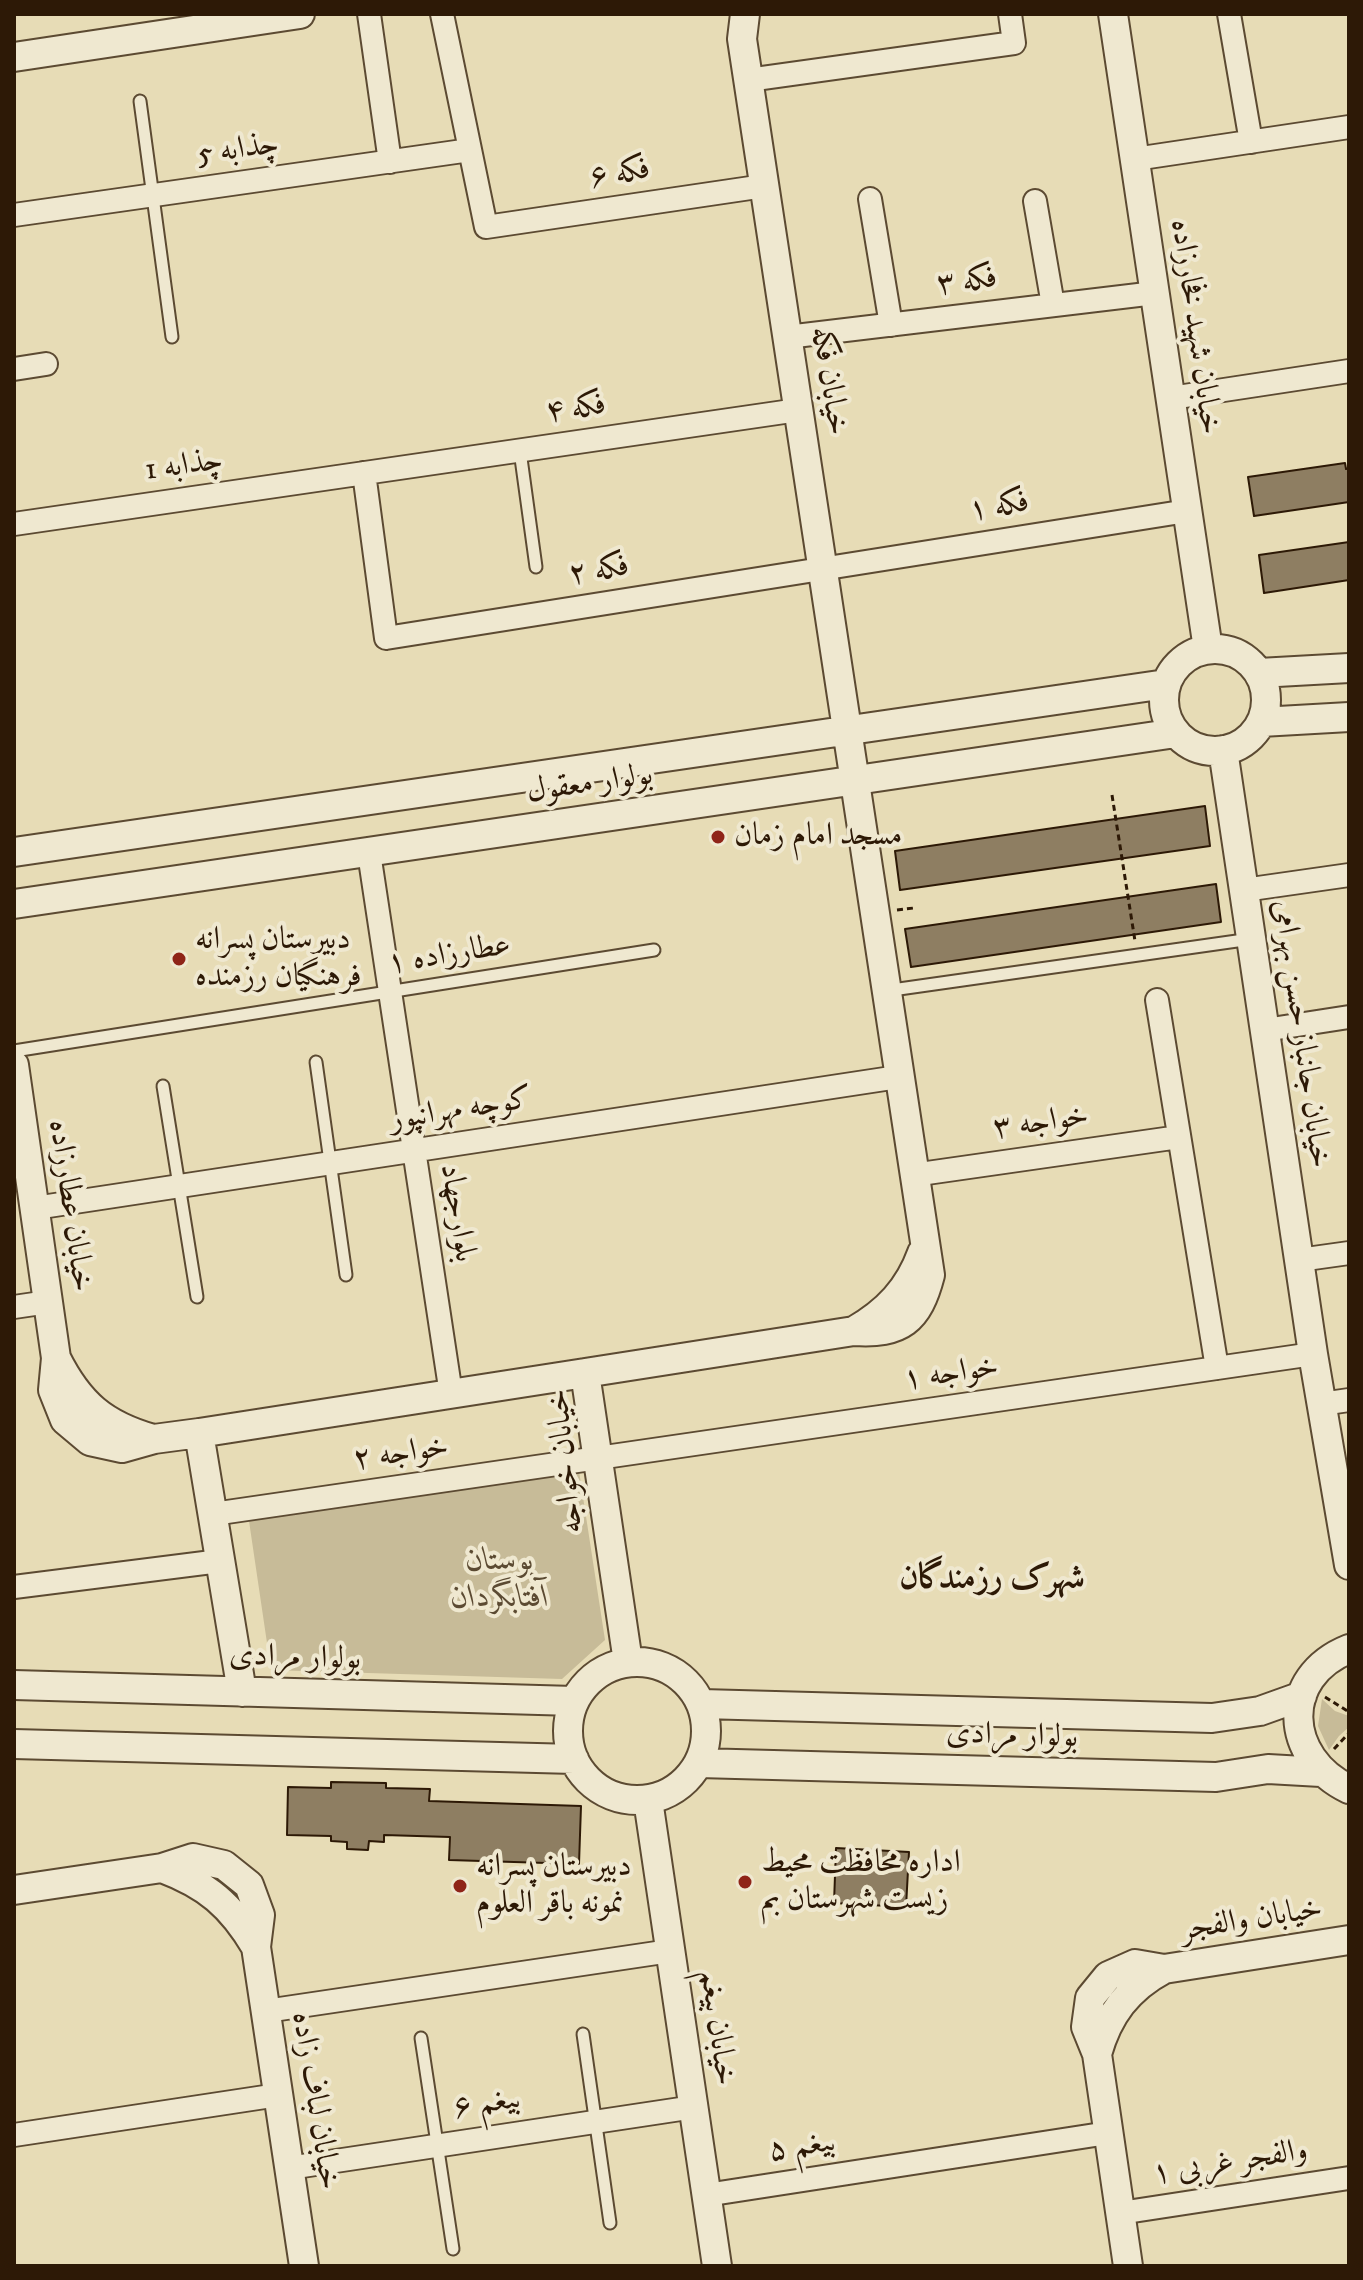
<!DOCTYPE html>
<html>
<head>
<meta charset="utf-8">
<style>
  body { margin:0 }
  #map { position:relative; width:1363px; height:2280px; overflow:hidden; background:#e7dcb6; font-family:"IM FELL DW Pica",serif }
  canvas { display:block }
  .frame { position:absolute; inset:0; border:16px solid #2d1906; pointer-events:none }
</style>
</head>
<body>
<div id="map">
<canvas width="1363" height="2280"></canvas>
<div class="frame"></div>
</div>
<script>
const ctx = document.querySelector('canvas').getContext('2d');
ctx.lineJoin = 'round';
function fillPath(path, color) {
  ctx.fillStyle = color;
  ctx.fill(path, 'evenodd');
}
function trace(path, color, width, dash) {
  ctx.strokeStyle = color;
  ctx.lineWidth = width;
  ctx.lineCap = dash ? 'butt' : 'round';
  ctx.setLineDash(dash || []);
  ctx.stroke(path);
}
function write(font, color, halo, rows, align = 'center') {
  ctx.font = font + ' "IM FELL DW Pica",Amiri,serif';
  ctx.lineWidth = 8;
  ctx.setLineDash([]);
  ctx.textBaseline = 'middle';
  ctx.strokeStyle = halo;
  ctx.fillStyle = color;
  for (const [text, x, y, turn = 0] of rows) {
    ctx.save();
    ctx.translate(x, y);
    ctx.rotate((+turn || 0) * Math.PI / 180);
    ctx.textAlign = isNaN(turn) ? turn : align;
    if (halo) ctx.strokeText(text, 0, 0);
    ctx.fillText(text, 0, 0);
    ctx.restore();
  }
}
fillPath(new Path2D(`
  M579,1471l26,169 -43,39 -291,-9 -22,-149z
  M1322,1699l13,12 14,5v11l-10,9 -10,14 -11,-24z`), '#c7bb98');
const building = new Path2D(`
  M1345,463l1,6 3,-1v34l-95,14 -6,-39z
  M1349,542v38l-85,13 -5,-38z
  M1205,806l5,40 -310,44 -5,-39z
  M1216,884l5,38 -310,45 -6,-38z
  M331,1782l55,1v5l44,1 -1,12 152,5 -2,58 -130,-4 1,-23 -66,-2v7l-15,-1 -1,9 -21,-1v-7l-16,-1v-5l-44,-1 1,-48 43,1z
  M836,1848l73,4 -3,55 -72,-4z`);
fillPath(building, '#8e7e62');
trace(building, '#2d1906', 2);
const service = new Path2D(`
  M140,101l32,236
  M520,451l16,116
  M885,991l366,-52
  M14,1051l640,-101
  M316,1062l30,213
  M163,1086l34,211
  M583,2034l27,189
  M421,2038l32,211`);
const minor = new Path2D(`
  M369,14l21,148
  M442,14l44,213 278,-41
  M1229,14l22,128
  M748,80l266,-37 -4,-29
  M1135,159l214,-32
  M870,199l21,126
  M1035,201l18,104
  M14,215l456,-65
  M787,337l368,-44
  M14,369l32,-5
  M1171,398l178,-27
  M364,473l22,165 801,-127
  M14,524l784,-114
  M369,853l82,541
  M1244,890l105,-15
  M1157,1000l60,368
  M1265,1030l84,-13
  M913,1175l266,-38
  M35,1208l863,-131
  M1299,1260l50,-7
  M14,1307l34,-5
  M1321,1404l28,-4
  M213,1514l1100,-160
  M14,1587l206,-26
  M266,2011l404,-60
  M14,2135l264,-40
  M289,2168l405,-61
  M706,2195l402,-62
  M1120,2213l229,-35`);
const tertiary = new Path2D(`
  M1113,14l95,635
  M14,57l286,-43
  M1164 700a51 51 0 1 1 102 0a51 51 0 1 1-102 0Z
  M1259,673l90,-5
  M1261,722l88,-5
  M1223,750l90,604 36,211
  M14,852l1152,-168
  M14,904l1162,-171
  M14,1065l42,293 -3,32 12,30 25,21 32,7 32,-9 45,-6 43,259
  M854,1331c33,-19 55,-42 68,-78
  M56,1358c23,46 48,67 97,81
  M199,1433l386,-60
  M1349,1649c-70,28 -65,109 0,140
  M568 1731a69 69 0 1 1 138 0a69 69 0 1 1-138 0Z
  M628,1662l-43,-289 269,-42c47,3 64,-10 76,-56l-188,-1236 3,-25
  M14,1685l560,16
  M702,1704l510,14 48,-7 42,-15
  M14,1744l560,15
  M699,1763l517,14 52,-8 53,3
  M648,1800l69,466
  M162,1868c45,17 69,37 94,79
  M14,1890l148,-22 31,-10 31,7 25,20 11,30 -4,32 48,319
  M1097,2054c11,-39 31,-66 67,-85
  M1128,2266l-31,-212 -11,-27 4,-29 18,-22 27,-12 29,5 185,-29`);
trace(service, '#5c4a32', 15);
trace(minor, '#5c4a32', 26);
trace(tertiary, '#5c4a32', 32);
trace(new Path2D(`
  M1112,795l23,146
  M897,910l17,-2
  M1325,1697l24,15
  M1334,1749l15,-16`), '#2d1906', 3, [6, 4]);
trace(service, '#efe8d0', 11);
trace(minor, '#efe8d0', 22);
trace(tertiary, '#efe8d0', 28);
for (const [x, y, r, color] of [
  [718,837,8,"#8f2418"],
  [179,959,8,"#8f2418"],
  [745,1882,8,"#8f2418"],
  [460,1886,8,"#8f2418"]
]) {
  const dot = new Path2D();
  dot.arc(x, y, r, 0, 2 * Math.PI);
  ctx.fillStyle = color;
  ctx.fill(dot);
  trace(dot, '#efe8d0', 3);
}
write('32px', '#2d1906', '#efe8d0', [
  ["چذابه 5",238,151,-8],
  ["فکه ۶",620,175,-9],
  ["فکه ۳",967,283,-7],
  ["خیابان شهید فخارزاده",1194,327,82],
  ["خیابان فکه",828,381,81],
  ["فکه ۴",576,410,-8],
  ["چذابه 1",184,467,-8],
  ["فکه ۱",999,508,-9],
  ["فکه ۲",599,572,-9],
  ["بولوار معقول",590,785,-8],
  ["عطارزاده ۱",449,956,-9],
  ["خیابان جانباز حسن بهرامی",1300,1034,82],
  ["کوچه مهرانپور",461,1111,-9],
  ["خواجه ۳",1041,1124,-8],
  ["خیابان عطارزاده",69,1206,82],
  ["بلوارجهاد",456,1213,81],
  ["خواجه ۱",951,1375,-8],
  ["خواجه ۲",401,1455,-8],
  ["خیابان خواجه",567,1461,-96],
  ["بولوار مرادی",295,1659,2],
  ["بولوار مرادی",1012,1737,2],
  ["خیابان والفجر",1252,1921,-9],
  ["خیابان بیغم",716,2028,82],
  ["خیابان لباف زاده",314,2101,81],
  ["بیغم ۶",487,2105,-9],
  ["بیغم ۵",802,2148,-9],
  ["والفجر غربی ۱",1230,2164,-9]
]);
write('32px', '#2d1906', '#efe8d0', [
  ["مسجد امام زمان",734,837],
  ["دبیرستان پسرانه",195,941],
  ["فرهنگیان رزمنده",195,978],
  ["اداره محافظت محیط",761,1864],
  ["زیست شهرستان بم",761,1901],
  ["دبیرستان پسرانه",476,1868],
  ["نمونه باقر العلوم",476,1905]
], 'left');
write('italic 32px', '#5b4a32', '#efe8d0', [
  ["بوستان",500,1562],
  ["آفتابگردان",500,1599]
]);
write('bold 34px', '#2d1906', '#efe8d0', [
  ["شهرک رزمندگان",992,1580]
]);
</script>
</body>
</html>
